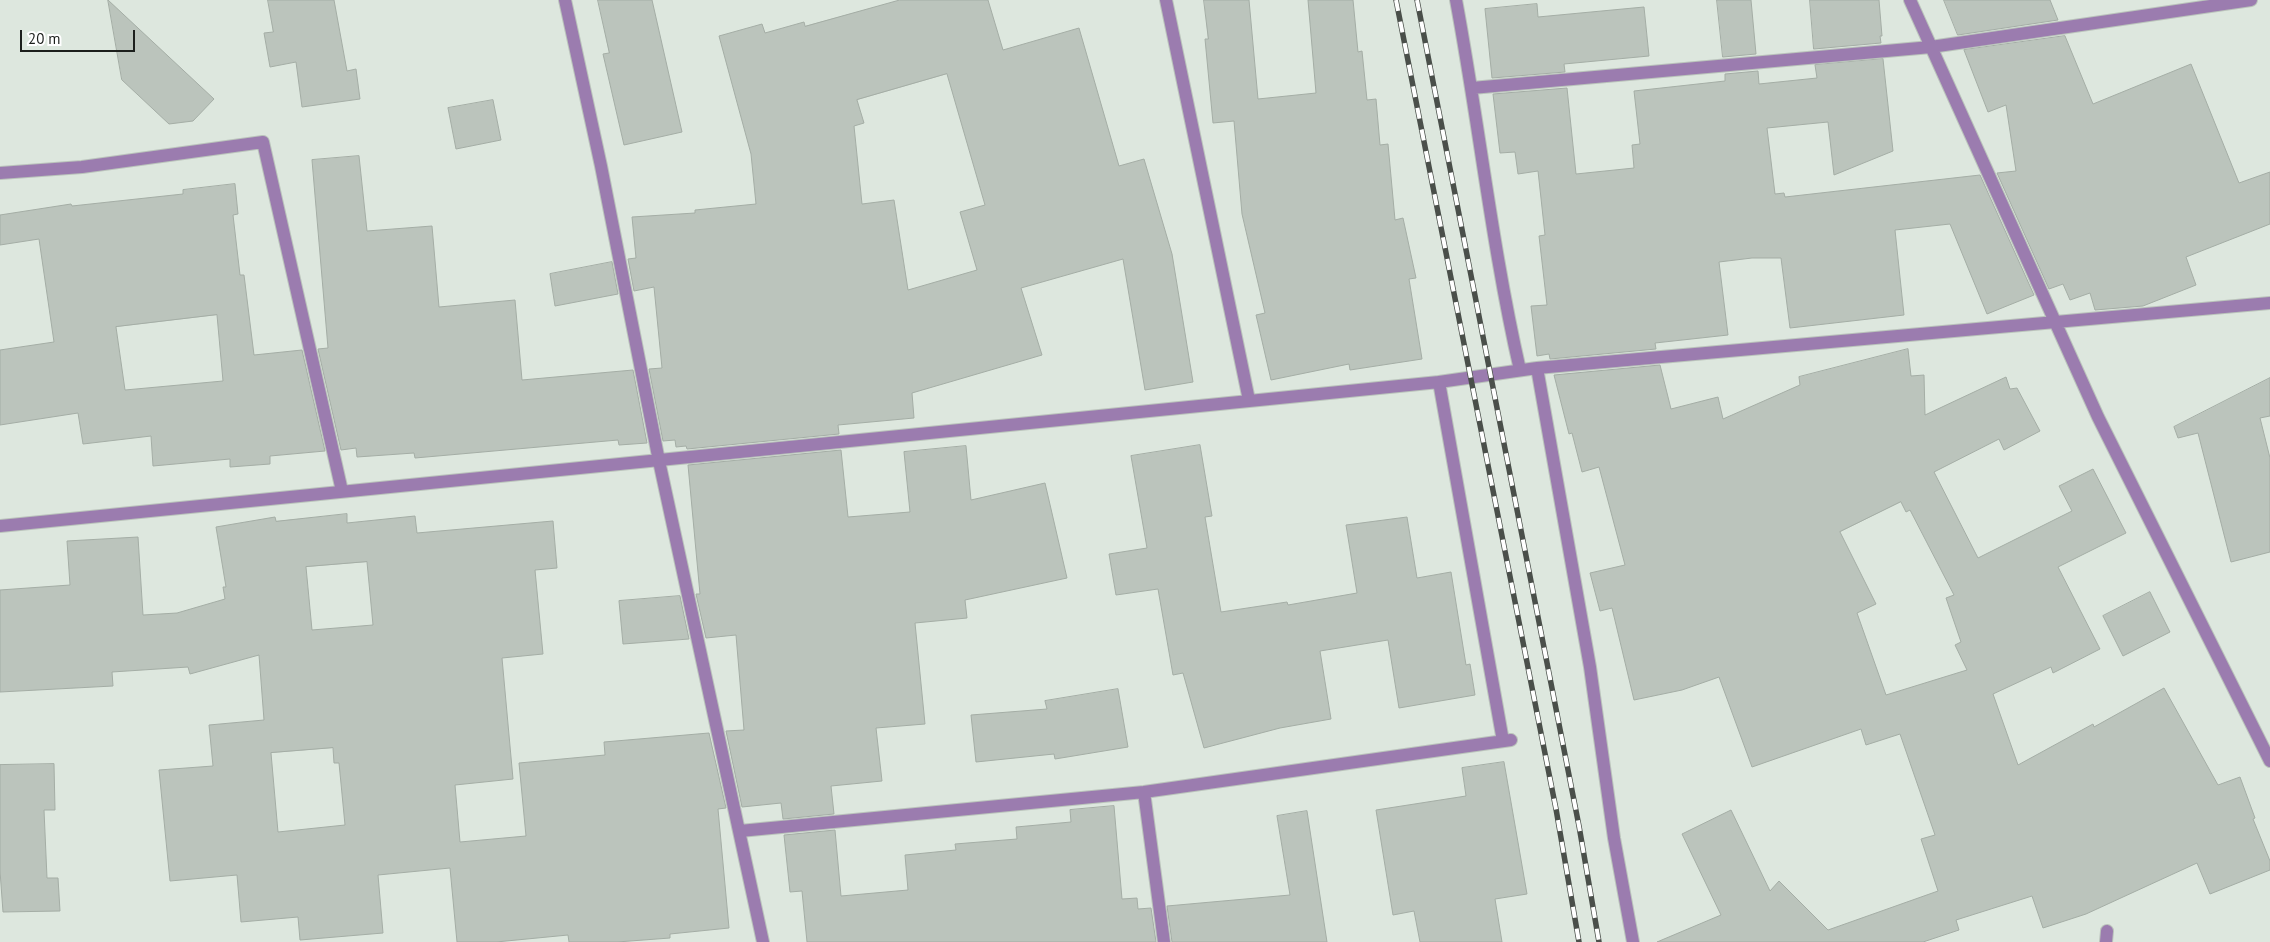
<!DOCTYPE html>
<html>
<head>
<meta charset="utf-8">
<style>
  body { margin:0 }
  #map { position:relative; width:2270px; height:942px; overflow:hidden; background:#dde7de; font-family:"PT Sans",sans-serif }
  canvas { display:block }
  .scale { position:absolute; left:20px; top:30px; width:115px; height:22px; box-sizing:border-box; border:2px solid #1c1f1c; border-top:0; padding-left:6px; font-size:15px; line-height:18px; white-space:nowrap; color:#1c1f1c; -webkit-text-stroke:4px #fff; paint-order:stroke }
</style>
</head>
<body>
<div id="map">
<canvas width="2270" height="942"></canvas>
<div class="scale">20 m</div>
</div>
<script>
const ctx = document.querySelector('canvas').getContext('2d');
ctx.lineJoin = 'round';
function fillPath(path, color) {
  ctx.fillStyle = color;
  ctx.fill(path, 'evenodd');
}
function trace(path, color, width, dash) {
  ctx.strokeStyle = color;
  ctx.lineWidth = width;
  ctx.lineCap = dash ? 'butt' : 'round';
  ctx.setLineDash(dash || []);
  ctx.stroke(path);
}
const building = new Path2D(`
  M108,0l106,99 -21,22 -24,3 -47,-44z
  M268,0h66l13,71 9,-2 4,30 -58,8 -6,-45 -26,5 -6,-34 9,-1z
  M598,0h54l30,132 -58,13 -21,-91 6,-1z
  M900,0h88l15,50 76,-22 40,138 25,-7 28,95 21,128 -48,8 -22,-131 -102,29 21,67 -130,38 2,25 -76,7 1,9 -152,15 -1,-3 -10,1 -1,-7 -12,1 -14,-72 13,-1 -8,-81 -20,4 -6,-32 8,-1 -4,-41 63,-4v-3l61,-6 -5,-50 -32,-118 43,-12 3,9 39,-11 1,4zM947,74l38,131 -25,7 17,58 -69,20 -14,-90 -32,4 -8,-78 10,-3 -7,-23z
  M1204,0h45l9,99 58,-6 -8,-93h45l5,52 4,-1 5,49 9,-1 4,46 8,-1 7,76 8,-2 13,60 -7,1 13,80 -72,11 -1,-6 -78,16 -15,-65 9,-2 -23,-99 -8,-93 -21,2 -8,-84h3z
  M1717,0h34l5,54 -33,3z
  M1810,0h69l3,36h-2l1,7 -67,6z
  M1944,0h106l8,20 -100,15z
  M1537,4l1,13 106,-10 5,49 -85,8 1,8 -73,6 -7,-69z
  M2065,36l28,68 98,-40 48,119 31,-11v52l-84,33 10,28 -53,21 -48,4 -5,-17 -20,7 -7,-16 -14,5 -52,-116 19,-2 -10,-66 -18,7 -24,-62z
  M1883,59l10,92 -59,24 -6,-53 -61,6 8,66 9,-1 1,4 195,-22 54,120 -47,19 -37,-90 -55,6 9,85 -114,13 -9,-70h-29l-33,4 9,73 -73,8 1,6 -106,10 -1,-5 -12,2 -6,-50 16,-1 -8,-69 6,-1 -7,-64 -20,3 -3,-22 -15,1 -7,-59 74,-6 9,86 58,-6 -2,-23 8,-1 -6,-53 91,-10v-7l33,-3 1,13 58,-6 -2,-13z
  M493,100l8,40 -45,9 -8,-41z
  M359,156l8,75 65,-5 7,81 76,-7 7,80 111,-10 14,73 -28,2 -1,-5 -203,18 -1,-5 -57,4 -1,-9 -15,2 -23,-101 10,-1 -16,-188z
  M235,184l3,30 -5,1 7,60h4l10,80 48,-5 23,101 -55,5v8l-40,3v-8l-77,7 -2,-30 -68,8 -5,-31 -78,12v-75l54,-8 -15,-103 -39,6v-30l71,-11 1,2 111,-12v-4zM217,315l6,66 -98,9 -9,-63z
  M612,262l6,32 -63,12 -5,-32z
  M1908,349l3,27 13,-1 1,40 81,-38 4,12 7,-1 23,43 -36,19 -5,-11 -65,33 44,86 94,-47 -13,-25 34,-17 33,64 -68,34 42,82 -47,24 -2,-6 -58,27 25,71 75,-41 1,3 70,-39 54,97 22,-8 15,41 -2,1 17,42v9l-60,24 -13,-31 -111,51 -43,14 -11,-32 -76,24 3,10 -36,12h-266l64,-27 -39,-81 49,-24 39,81 9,-10 49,49 110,-39 -17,-52 14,-4 -35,-101 -34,11 -5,-16 -109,38 -33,-90 -37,13 -48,10 -22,-92 -12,3 -10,-38 35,-8 -26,-98 -17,5 -10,-39 -3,1 -15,-59 106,-10 11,44 47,-12 5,22 77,-34 -1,-8zM1901,502l5,10 4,-2 44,85 -8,3 15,44 -6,3 12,25 -81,25 -29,-82 19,-9 -36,-72z
  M2270,378v38l-10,2 10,40v94l-39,10 -33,-129 -20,5 -4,-11z
  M1200,445l12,71 -7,1 16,95 66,-10 1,3 69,-12 -11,-68 61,-8 10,61 34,-6 15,93 4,-1 5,31 -76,13 -11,-68 -68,11 11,68 -51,9 -76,20 -21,-75 -10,2 -15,-86 -42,6 -7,-41 38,-6 -16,-92z
  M966,446l5,54 74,-17 22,95 -102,22 2,18 -52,5 10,101 -49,4 6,53 -51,5 3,28 -51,5 -2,-16 -39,4 -16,-76 18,-1 -8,-95 -30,3 -10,-44h4l-12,-129 153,-15 7,67 62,-5 -6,-60z
  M347,514v9l68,-7 2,17 136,-12 4,47 -22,2 8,84 -41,4 11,121 -58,6 5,57 66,-6 -7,-73 86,-8 -1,-13 105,-9 17,75 -8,1 11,119 -59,6v4l-53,4h-48l-1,-7 -72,7h-39l-7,-74 -72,7 5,58 -83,7 -2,-23 -57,5 -4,-47 -67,6 -11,-111 54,-4 -4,-41 55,-5 -5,-65 -69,19 -2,-7 -76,5 1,14 -113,6v-102l70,-5 -3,-44 71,-4 5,78 34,-2 48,-14 -2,-12h3l-10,-60 59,-10 1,4zM367,562l6,63 -61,5 -6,-63zM333,748l1,15h5l6,62 -67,7 -7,-79z
  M2150,592l20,40 -47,24 -20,-40z
  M680,596l9,43 -66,5 -4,-43z
  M1118,689l10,58 -73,12 -1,-5 -78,8 -5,-47 76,-6 -2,-8z
  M1504,762l23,132 -32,5 7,43h-82l-6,-31 -21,4 -17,-105 90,-14 -4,-28z
  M54,764l1,46h-11l3,68h11l2,33 -57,1 -3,-41v-106z
  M1114,806l8,93 15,-1 1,11 13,-1 5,34h-349l-5,-51 -12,1 -6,-57 51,-5 6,66 67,-6 -3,-35 51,-5 -1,-6 62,-5 -1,-12 55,-5 -1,-12z
  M1307,811l20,131h-155l-5,-36 123,-11 -13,-79z`);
fillPath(building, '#bbc4bc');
trace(building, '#a4ada5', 1);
const minor = new Path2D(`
  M565,0l36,166 58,295 104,481
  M1166,0l83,400
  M1456,0c23,123 36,248 64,370
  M1910,0l188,417 172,344
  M1472,88l459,-41 320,-47
  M0,173l82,-6 181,-25 79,349
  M1537,368l53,299 24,171 19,104
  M1439,382l64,359
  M0,526l1439,-144 98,-14 733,-65
  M1144,792l20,150
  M740,831l404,-39 367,-52
  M2106,942l1,-11`);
trace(minor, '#bac3bb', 14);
trace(minor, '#9b7caf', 12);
const rail = new Path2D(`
  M1396,0l160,809 23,133
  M1417,0l162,826 20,116`);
trace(rail, '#4a4f4a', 5.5);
trace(rail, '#fff', 4, [11]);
</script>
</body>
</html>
